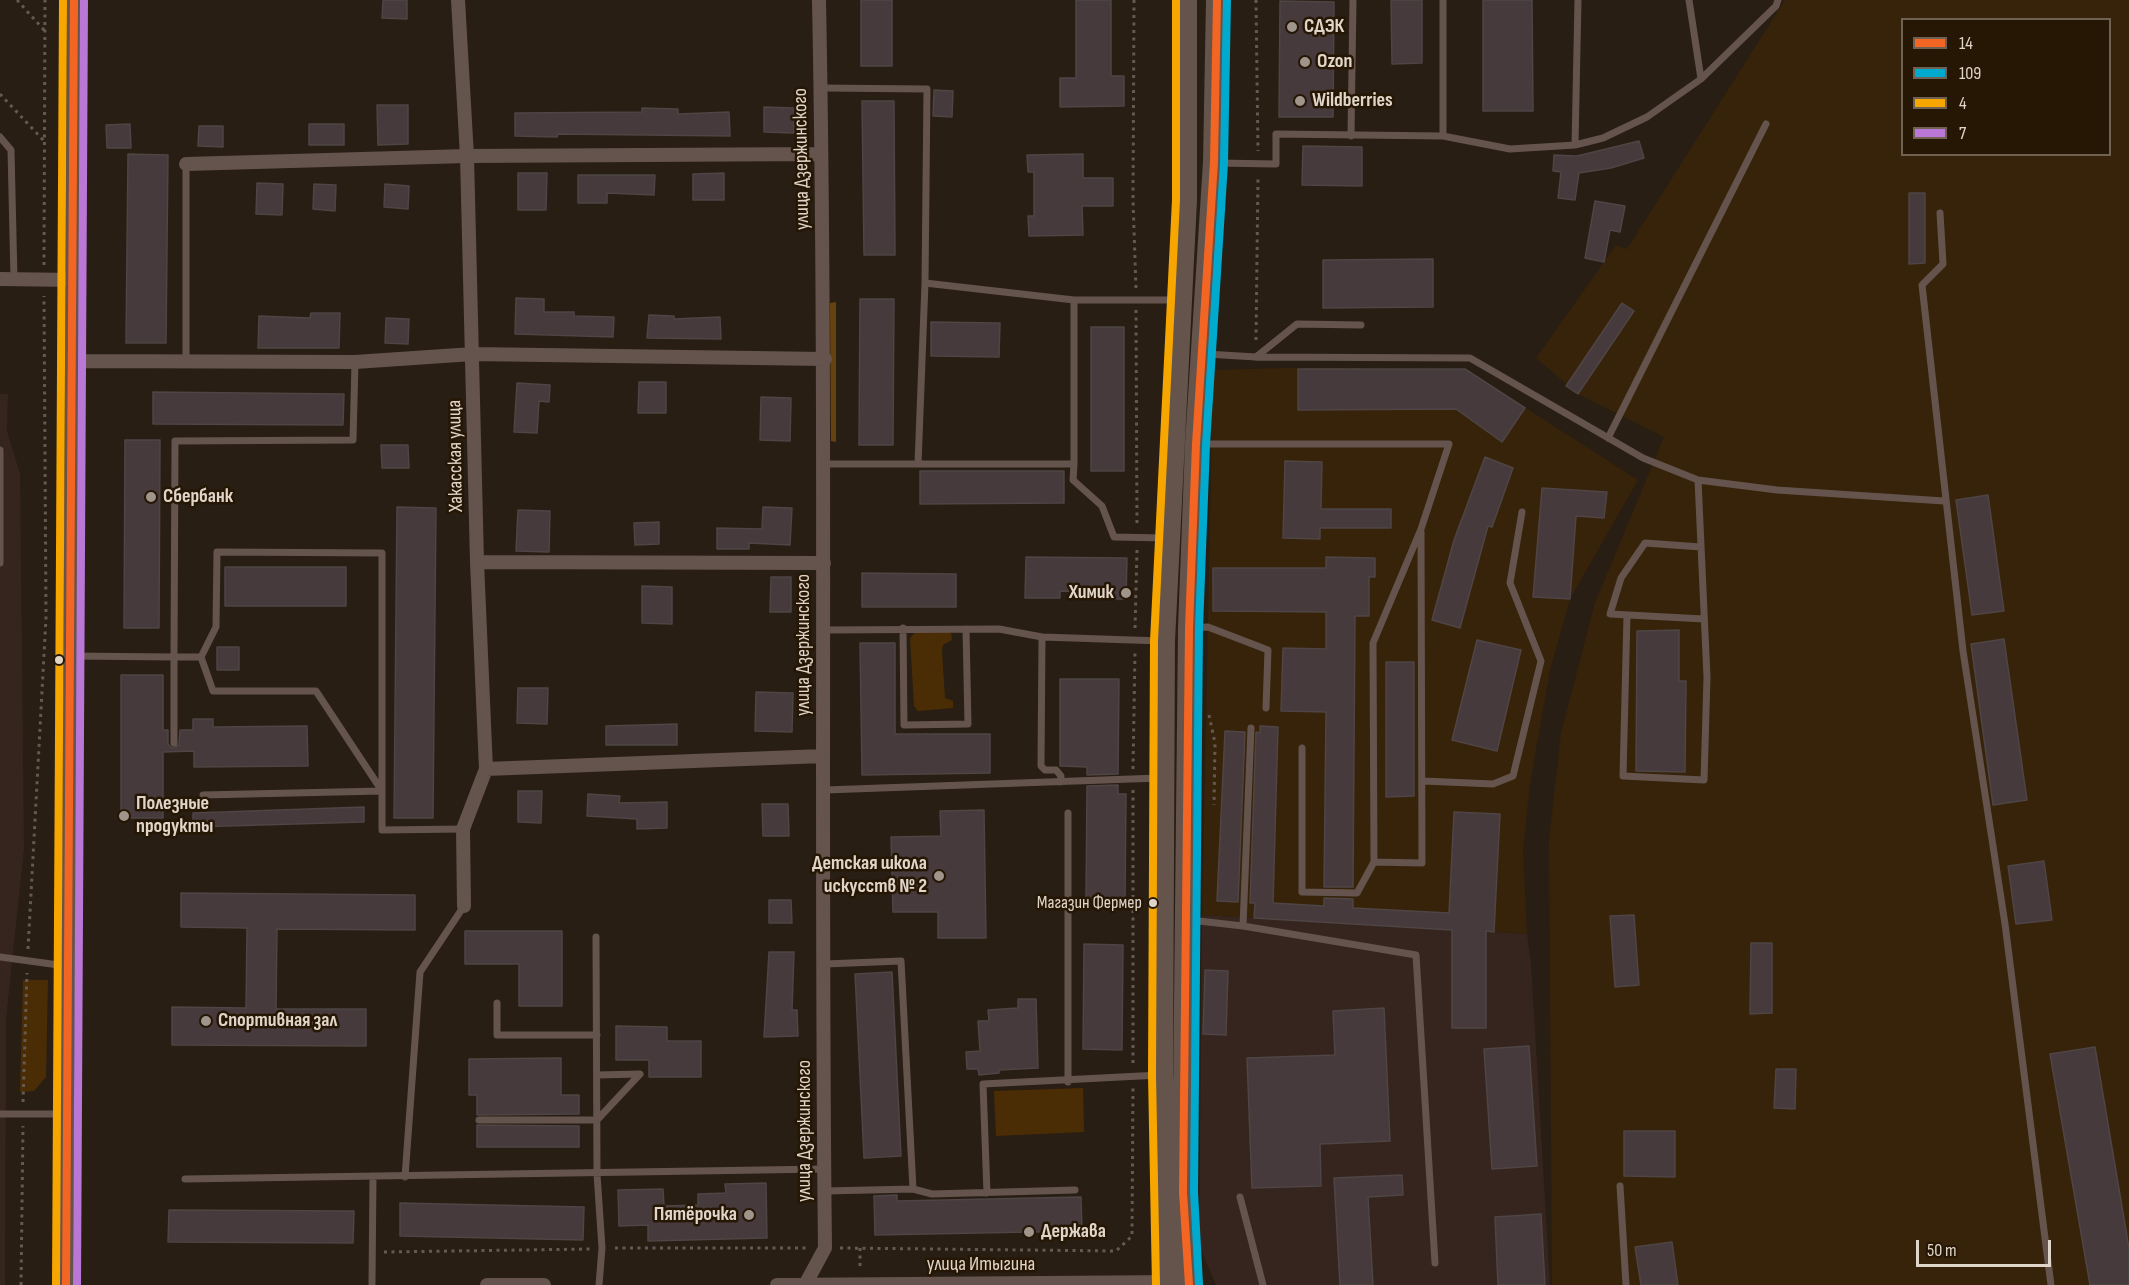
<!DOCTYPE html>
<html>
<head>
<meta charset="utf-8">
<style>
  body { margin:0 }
  #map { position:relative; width:2129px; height:1285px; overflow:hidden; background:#281e14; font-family:"Sofia Sans Condensed",sans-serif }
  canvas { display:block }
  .legend { position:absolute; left:1901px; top:18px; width:210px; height:138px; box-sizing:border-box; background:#261604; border:2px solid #706253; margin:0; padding:8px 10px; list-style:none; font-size:18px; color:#e0d5c9 }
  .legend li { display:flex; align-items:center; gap:12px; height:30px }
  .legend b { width:30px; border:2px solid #706253 }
  .scale { position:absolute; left:1916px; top:1240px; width:135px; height:27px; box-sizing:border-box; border:3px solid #e0d5c9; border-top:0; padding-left:8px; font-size:18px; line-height:21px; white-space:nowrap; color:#e0d5c9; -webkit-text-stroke:4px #261604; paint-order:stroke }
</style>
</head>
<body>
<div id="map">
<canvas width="2129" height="1285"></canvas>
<ul class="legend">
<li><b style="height:8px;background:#f26522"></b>14</li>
<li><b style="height:8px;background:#00a9ce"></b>109</li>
<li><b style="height:8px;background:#f7a600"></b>4</li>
<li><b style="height:8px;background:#ba77d6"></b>7</li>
</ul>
<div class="scale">50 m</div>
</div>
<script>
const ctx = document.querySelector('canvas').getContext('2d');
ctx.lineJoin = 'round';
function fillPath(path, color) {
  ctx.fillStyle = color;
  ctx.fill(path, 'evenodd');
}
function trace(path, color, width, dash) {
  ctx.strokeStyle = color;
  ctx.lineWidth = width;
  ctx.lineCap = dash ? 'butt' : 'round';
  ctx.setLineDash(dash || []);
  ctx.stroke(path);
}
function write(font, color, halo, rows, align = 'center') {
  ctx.font = font + ' "Sofia Sans Condensed",sans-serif';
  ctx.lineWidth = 5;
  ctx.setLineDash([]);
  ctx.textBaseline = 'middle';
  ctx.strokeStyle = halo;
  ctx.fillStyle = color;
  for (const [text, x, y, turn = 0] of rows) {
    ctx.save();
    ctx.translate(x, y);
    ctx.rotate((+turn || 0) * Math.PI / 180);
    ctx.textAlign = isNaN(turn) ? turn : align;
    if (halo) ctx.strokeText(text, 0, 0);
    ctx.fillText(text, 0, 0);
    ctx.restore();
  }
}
fillPath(new Path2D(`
  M1785,0h344v1285h-577l-3,-445 12,-107 34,-130 69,-166 -86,-43 -42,-36 80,-113 11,4zM1902,20h208v134h-208z
  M1282,368l183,1 173,111 -68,119 -20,71 -20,114 -7,66 4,84 -325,-19 11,-545z`), '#37220a');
fillPath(new Path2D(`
  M0,394h8l-1,37 13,43 4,374 -18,171 -1,266h-5z
  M1202,915l325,19 4,30 19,321h-334l-17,-40z`), '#36251e');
fillPath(new Path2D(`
  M947,631l4,2 1,7 -9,5 -1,7 3,46 8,3v7l-35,3 -4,-5 -4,-68 6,-6z
  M1200,956l-3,287 -2,-11 2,-273z
  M23,980h25l-2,97 -12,14 -14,1z
  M1083,1088l1,44 -88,4 -2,-45z`), '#4a2d04');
fillPath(new Path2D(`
  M836,302v140l-5,-1 -1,-138z`), '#674211');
const building = new Path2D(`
  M383,0h24v19l-25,-1z
  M861,0h31v66h-31z
  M1076,0h35v76h13v30l-64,1v-29h16z
  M1391,0h31v63l-30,1z
  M1483,0h49l1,111h-50z
  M1280,1l54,1 -1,115h-54z
  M934,90l19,1 -1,26 -19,-1z
  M862,101h32l1,154h-31z
  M377,105h31v39l-30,1z
  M764,107l30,1v25l-30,-1z
  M642,108l36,1v5l51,-2 1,24 -172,-2 -1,3 -42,-1v-23l127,-1z
  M130,124l1,24h-24l-1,-23z
  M309,124h35v21h-35z
  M199,126h24v21l-25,-1z
  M1639,141l5,17 -33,10 -32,5 -4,27 -17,-2 3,-26 -8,-1 1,-16 23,1z
  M1303,146l59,1v39l-60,-1z
  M128,154l40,1 -2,188h-40z
  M1083,154v24h30v28h-31l1,29 -54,1 -1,-20h6v-44h-6l-1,-17z
  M518,173h29l-1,37h-28z
  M724,173v27h-31v-26z
  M578,175h77l-1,20 -47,-2v10h-29z
  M257,183l26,1 -1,31 -26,-1z
  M314,184l22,1 -1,26 -22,-2z
  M385,184l24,2 -1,23 -24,-2z
  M1909,193h16v70l-16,1z
  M1595,201l30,5 -5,26 -10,-2 -6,32 -19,-4z
  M1433,259v48l-110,1v-48z
  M516,298l28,1v13h30v4l40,1 -1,20 -98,-3z
  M860,299h34l-1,146h-34z
  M1622,303l12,8 -56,83 -12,-8z
  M311,313h29l-1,35h-81l1,-32 51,2z
  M649,315l25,1v3l46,-2 1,22 -74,-1z
  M386,318l23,1 -1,25 -23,-1z
  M931,322l69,1 -1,34 -68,-1z
  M1091,327h33v144h-33z
  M1298,369h167l60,39 -23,34 -46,-33 -158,1z
  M639,382h27v31h-28z
  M517,383l33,2 -1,17 -10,-1 -2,32 -23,-1z
  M153,392l191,2 -1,31 -190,-1z
  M761,397l30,1 -1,43 -30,-1z
  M125,440h35l-1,188h-35z
  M381,445h27l1,23h-27z
  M1485,457l28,11 -21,59 -4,-1 -28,102 -28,-8 22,-80z
  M1285,461l37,1 -1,47h70v19h-71v11l-37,-1z
  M920,471h144v32l-144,1z
  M1542,488l65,4 -3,26 -28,-2 -6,83 -37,-2z
  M1988,495l16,116 -32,4 -16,-115z
  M397,507l39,1 -3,310h-39z
  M763,507l29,1 -2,37 -41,-2v6h-32v-21l45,1z
  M518,510l32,1 -1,41 -33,-1z
  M659,522v22l-24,1 -1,-22z
  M1026,557l101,1 -1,41h-31v-7l-35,-1v7h-35z
  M1326,557l49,1v19h-6v39h-14l-2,271h-29l2,-175 -45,-1 2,-63 43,1v-37l-113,-1v-43h113z
  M225,567h121v39h-121z
  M862,573l94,1v33h-94z
  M771,577h20v35h-21z
  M642,586l30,1v37l-30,-1z
  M1679,630v51h7l-1,91 -49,-1 1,-140z
  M2004,639l23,161 -34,5 -22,-161z
  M1477,640l44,10 -24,101 -45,-11z
  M860,643h35v91h95v39l-128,2z
  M217,647h22v23h-22z
  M1386,662h28v134l-28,1z
  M121,675h42v55h5v14l4,4 7,-3 1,-15h13v-11h20v8l94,-1 1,40 -114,1v-16l-31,1v66h-42z
  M1060,679h59l-1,95 -31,1v-8l-27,-1z
  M518,688h30l-1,36 -30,-1z
  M756,692l37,1 -1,39 -37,-1z
  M677,724v21h-71v-19z
  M1260,726l18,1 -5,176 51,3v-8l29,1v9l96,5 5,-101 46,2 -6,118 -8,-1v97h-34v-98l-198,-12 1,-15h-5l6,-171 4,1z
  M1225,731l20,1 -7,170 -21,-1z
  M1118,785v9h8l-1,105h-39l1,-113z
  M518,791h24l-1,32 -23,-1z
  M588,794l32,2 -1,7 48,-1v26l-30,1v-10l-50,-3z
  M762,804h26l1,32h-26z
  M364,807v15l-171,5v-14z
  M984,810l2,128h-48v-26h-45l-2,-75 50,-1 -1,-25z
  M2044,861l8,59 -36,4 -8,-58z
  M181,893l234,2v35l-138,-1 -1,80h90v37l-194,-1v-38l74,1 1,-80 -66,-1z
  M769,900h22l1,23h-23z
  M1634,915l5,70 -24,2 -5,-71z
  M465,931h97v75h-43v-42h-54z
  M1751,943h21v70l-22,1z
  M1084,944l39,1 -1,105 -39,-1z
  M769,952h25l-2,58h5l1,26 -34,1z
  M1205,970l23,1 -2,64 -23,-1z
  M892,972l9,184 -37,2 -9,-184z
  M1018,999h18l2,69 -39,2v3l-20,2 -1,-6h-11l-1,-17 14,-1 -2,-30h11l-1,-11 30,-2z
  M1384,1008l6,133 -70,3 1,42 -69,2 -5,-130 88,-3 -2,-44z
  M616,1026l51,1v14h34v36h-52v-17h-33z
  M1529,1046l8,120 -45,3 -8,-120z
  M2095,1047l34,201v37h-39l-40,-231z
  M561,1058v37h18v19l-102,1v-20h-8v-36z
  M1776,1069h20l-1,40 -21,-1z
  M477,1125l102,1v21h-102z
  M1624,1131h51v46l-51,-1z
  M1402,1175l1,20 -35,2 5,88h-33l-6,-107z
  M766,1183l1,55 -119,3v-16l-29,1 -1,-36 45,-1 1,17 34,-1v-11l28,-1 -1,-9z
  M897,1195v6l184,-4 1,34 -207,4 -1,-39z
  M400,1203l184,4 -1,33 -183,-4z
  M169,1210l185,1 -1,32 -185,-1z
  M1541,1214l4,71h-47l-3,-68z
  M1672,1242l6,43h-37l-6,-38z`);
fillPath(building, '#473a3c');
trace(building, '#4e4544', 1.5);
trace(new Path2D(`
  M17,0l27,30
  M1134,0l-1,200 3,89
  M1256,0l2,151
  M0,94l44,47
  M44,265l1,-265
  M1136,310l1,216
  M1256,340l2,-164
  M1135,628l2,-78
  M1209,715l6,28 -1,62
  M1133,769l2,-117
  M1133,790v276
  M28,949l18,-331 -2,-322
  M23,1102l4,-129
  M615,1248h194
  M840,1248l276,3 16,-15 1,-149
  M860,1248v20
  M384,1252l206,-3
  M21,1285l2,-159`), '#645a53', 3, [3, 4.5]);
trace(new Path2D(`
  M1443,0v136
  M1689,0l12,79
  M821,88l106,1 -2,194 -7,181
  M1351,136l2,-136
  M0,137l11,13 3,129
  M1575,145l3,-145
  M1217,163l59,1v-30l167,2 67,13 65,-4 28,-7 44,-21 54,-38 75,-73 2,-6
  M1940,213l3,51 -21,21 41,366 42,273 46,361
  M925,283l149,17h102
  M1206,354l50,3 214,1 173,100 55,22 9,197 -3,103 -81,-4 4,-161
  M1256,357l41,-33 64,1
  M186,363v-199
  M1608,438l158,-314
  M1198,444h251l-28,85 -48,114 1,219 -17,31 -55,-1v-144
  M0,450v113
  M824,464h250l-1,16 29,26 12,31 51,1
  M1074,464v-164
  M1698,480l79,10 167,11
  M1701,547l-56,-4 -24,35 -11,36 94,5
  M903,628l1,97 64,-1 -2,-95
  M1192,628l16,-1 60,23 -2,58
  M825,630l174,-1 43,8 120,4
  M1042,637l-1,129 4,4h11l5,6 -1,6
  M71,656l103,1v86
  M201,657l15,-30 1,-75 165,1v277l81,-1
  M1423,781l70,3 20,-8 28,-115 -31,-78 12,-71
  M825,790l334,-12
  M203,795l179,-4 -66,-100h-103l-12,-34h-27l1,-216 178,-1 2,-78
  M1374,862l48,1 -1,-331
  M1190,920l53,6 173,29 19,308
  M1243,926l8,-198
  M596,937l1,237 5,74 -3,37
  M0,957l66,9
  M825,964l76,-3 12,228
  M497,1003v32h100
  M1068,1082v-269
  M0,1114h66
  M479,1120h118l43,-46 -43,1
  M405,1177l15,-205 44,-66
  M185,1179l640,-10
  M1620,1186l6,99
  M825,1191l88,-2 19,5 143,-4
  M987,1193l-4,-109 177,-9
  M1240,1197l23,88
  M372,1285l1,-109`), '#64544d', 7);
trace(new Path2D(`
  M458,0l9,156 10,406 9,207 -23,60 1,77
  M186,164l281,-8 353,-2
  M0,279l74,1
  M74,361l281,1 118,-8 352,5
  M477,562l347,1
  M486,769l337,-13
  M66,1285c1,-428 8,-857 8,-1285
  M487,1285h57
  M777,1285l397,-3
  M805,1285l20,-37c-5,-416 2,-832 -6,-1248`), '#64544d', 14);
trace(new Path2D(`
  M1167,1285l-5,-210 2,-434 22,-441v-200
  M1189,1285l-6,-93 6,-564 7,-184 18,-282 3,-162`), '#64544b', 22);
trace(new Path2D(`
  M66,1285l8,-1285
  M1189,1285l-6,-93 6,-564 7,-184 18,-282 3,-162`), '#f26522', 8);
trace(new Path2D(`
  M1199,1284l-5,-92 5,-564 7,-183 18,-282 3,-163`), '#00a9ce', 8);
trace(new Path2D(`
  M56,1285l7,-1285
  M1156,1285l-4,-210 2,-434 22,-441v-200`), '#f7a600', 8);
trace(new Path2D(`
  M77,1285l7,-1285`), '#ba77d6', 8);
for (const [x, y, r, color] of [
  [1292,27,6,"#a0958a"],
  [1305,62,6,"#a0958a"],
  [1300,101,6,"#a0958a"],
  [151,497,6,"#a0958a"],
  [1126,593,6,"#a0958a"],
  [59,660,5,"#e0d5c9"],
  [124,816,6,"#a0958a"],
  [939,876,6,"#a0958a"],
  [1153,903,5,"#e0d5c9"],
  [206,1021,6,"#a0958a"],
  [749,1215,6,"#a0958a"],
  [1029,1232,6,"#a0958a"]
]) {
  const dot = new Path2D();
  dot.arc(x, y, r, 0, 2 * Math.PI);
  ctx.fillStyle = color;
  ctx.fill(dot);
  trace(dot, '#261604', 2);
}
write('18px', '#e0d5c9', '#261604', [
  ["Магазин Фермер",1142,903]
], 'right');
write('bold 20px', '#e0d5c9', '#261604', [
  ["СДЭК",1304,27],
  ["Ozon",1317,62],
  ["Wildberries",1312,101],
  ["Сбербанк",163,497],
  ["Химик",1114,593,"right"],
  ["Полезные",136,804],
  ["продукты",136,827],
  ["Детская школа",927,864,"right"],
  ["искусств № 2",927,887,"right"],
  ["Спортивная зал",218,1021],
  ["Пятёрочка",737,1215,"right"],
  ["Держава",1041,1232]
], 'left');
write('20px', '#e0d5c9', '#261604', [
  ["улица Дзержинского",802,159,-91],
  ["Хакасская улица",456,456,-91],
  ["улица Дзержинского",804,645,-90],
  ["улица Дзержинского",805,1131,-90],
  ["улица Итыгина",981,1265]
]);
</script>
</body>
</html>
